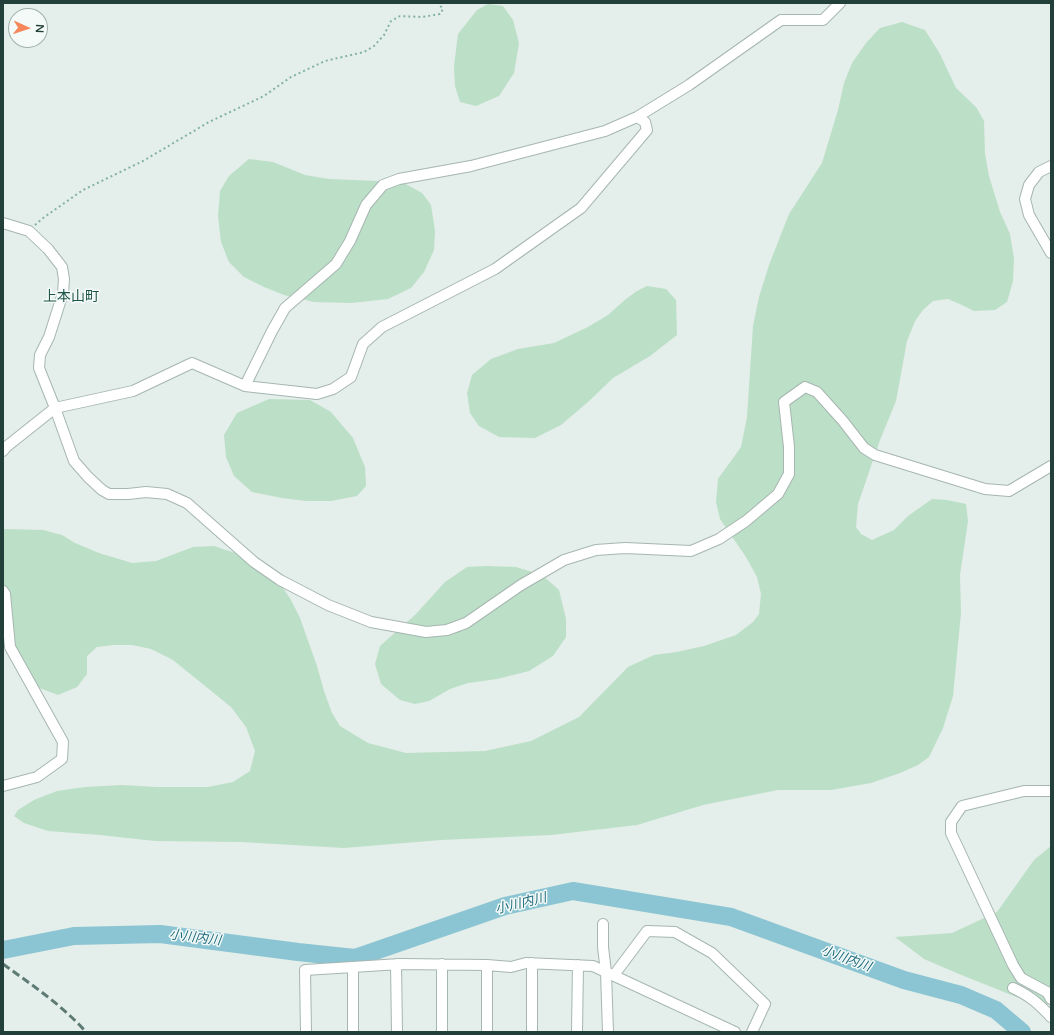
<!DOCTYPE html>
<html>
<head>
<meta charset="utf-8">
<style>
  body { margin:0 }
  #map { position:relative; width:1054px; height:1035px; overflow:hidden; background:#e4eeea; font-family:"Varela Round",sans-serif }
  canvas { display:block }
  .frame { position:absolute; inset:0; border:4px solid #224039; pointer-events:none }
  .north { position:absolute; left:8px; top:8px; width:40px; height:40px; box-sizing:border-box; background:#f4faf7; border:1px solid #a0b0ab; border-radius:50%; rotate:93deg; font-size:11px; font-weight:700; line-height:16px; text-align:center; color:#224039 }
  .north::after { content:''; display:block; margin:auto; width:14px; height:18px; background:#f5875a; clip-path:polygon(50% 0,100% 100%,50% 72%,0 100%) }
</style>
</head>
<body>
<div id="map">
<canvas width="1054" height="1035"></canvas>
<div class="frame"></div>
<div class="north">N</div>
</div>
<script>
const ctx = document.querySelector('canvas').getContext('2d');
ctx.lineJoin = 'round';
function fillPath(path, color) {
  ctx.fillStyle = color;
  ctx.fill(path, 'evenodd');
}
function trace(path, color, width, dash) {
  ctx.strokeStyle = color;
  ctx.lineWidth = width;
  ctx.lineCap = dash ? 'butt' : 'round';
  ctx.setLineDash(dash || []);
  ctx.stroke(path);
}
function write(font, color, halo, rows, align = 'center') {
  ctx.font = font + ' "Varela Round","Noto Sans JP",sans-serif';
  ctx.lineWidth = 3;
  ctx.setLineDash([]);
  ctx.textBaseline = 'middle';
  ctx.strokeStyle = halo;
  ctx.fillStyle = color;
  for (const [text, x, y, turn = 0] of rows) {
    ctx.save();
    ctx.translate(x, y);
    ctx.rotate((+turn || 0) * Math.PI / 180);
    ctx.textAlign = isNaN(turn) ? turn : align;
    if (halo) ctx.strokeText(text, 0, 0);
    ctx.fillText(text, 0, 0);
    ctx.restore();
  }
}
fillPath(new Path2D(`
  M488,4l15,2 10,14 6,23 -5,30 -15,23 -23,10 -16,-4 -5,-16 -1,-20 4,-32 19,-24z
  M902,22l23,8 15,24 16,34 20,19 8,14 1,33 4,22 11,36 10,22 4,25 -1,22 -6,21 -12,8 -21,1 -12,-6 -14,-6 -15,2 -10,9 -8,11 -8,20 -11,60 -16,39 -22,64 -2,23 5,7 11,6 22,-10 14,-14 24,-17 15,1 19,4 2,17 -8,54 1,38 -8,83 -10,32 -14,29 -11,8 -18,8 -29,10 -40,7h-53l-75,15 -66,20 -86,10 -110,5 -97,8 -103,-6 -86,-1 -55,-6 -52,-4 -24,-8 -10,-7 4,-6 16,-10 23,-9 28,-4 37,-2 34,2h52l25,-5 17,-11 5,-20 -9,-24 -15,-20 -58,-47 -22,-11 -19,-4h-19l-16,2 -10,9v18l-10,13 -19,8 -24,-9 -17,-29 -14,-15v-113l40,1 19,5 13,8 24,10 33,10 24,-2 37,-14 21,-1 21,7 26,13 18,16 12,18 9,18 17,48 7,25 8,22 8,13 28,17 38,10 79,-2 46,-10 48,-24 49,-50 26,-12 23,-3 27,-6 32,-11 17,-13 6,-8 2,-20 -4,-17 -11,-20 -26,-38 -4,-17 2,-23 23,-32 6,-30 6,-91 6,-29 10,-32 20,-51 33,-51 16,-53 6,-27 8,-20 14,-20 14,-15z
  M249,159l24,3 32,13 24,4 73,3 20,11 9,12 4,26 -1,19 -10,22 -13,16 -23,11 -37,4 -37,-1 -30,-7 -20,-8 -20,-10 -15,-15 -8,-20 -3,-26 2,-25 9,-15z
  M647,286l19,3 10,11 1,35 -27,21 -37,22 -25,24 -27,23 -26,13 -36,-1 -20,-11 -9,-13 -3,-20 5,-18 19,-16 27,-10 36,-6 34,-16 20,-12 18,-16 11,-8z
  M269,399l41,1 21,12 22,26 12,29 1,19 -9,10 -26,5h-25l-24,-3 -30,-6 -18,-16 -8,-19 -2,-22 13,-22z
  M486,566l30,1 26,8 17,15 7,29v18l-13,19 -24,15 -32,8 -29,4 -18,6 -21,12 -14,3 -15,-4 -19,-16 -6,-20 5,-18 36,-32 29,-32 22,-15z
  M1051,846v159l-27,-5 -65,-26 -35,-15 -29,-22 57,-4 45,-21 37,-52z`), '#bcdfc7');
trace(new Path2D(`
  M3,950l71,-14 86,-2 138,18 57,6 150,-52 68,-15 158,26 173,63 57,15 35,15 26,22`), '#8bc5d3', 18);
const minor = new Path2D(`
  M1051,166l-12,6 -10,13 -4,14 4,16 22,38
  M3,223l26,8 19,18 14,18 2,12 -1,14 -14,44 -9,18 -1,13 16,40 19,53 14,16 14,13 7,4h19l18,-2 21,2 20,9 67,59 26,18 48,25 43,17 55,10 21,-2 19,-7 55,-38 43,-25 32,-10 29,-2 66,3 28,-12 27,-18 32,-27 11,-20v-27l-5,-45 21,-15 12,5 26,29 21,27 11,7 110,34 24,2 42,-25
  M245,386l27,-55 13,-23 51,-44 14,-23 16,-36 17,-20 16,-6 72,-13 134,-35 32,-14 52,-32 92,-65h42l17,-17
  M3,451l3,-4 49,-39 78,-17 59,-28 53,23 72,8 16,-5 18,-12 12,-33 19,-17 113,-58 86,-61 66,-78 -2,-8 -8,-5
  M3,591l2,3 5,53 53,95 -1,17 -25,18 -34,9
  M1051,791h-27l-62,15 -11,16v11l62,132 8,13 26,14 4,7
  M603,924v23l3,25 2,60
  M396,964l1,68
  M353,967v65
  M614,975l33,-44 28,1 37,21 53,51 -13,28
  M1013,988c17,8 25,15 38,29
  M306,1032l-1,-62 95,-6 87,1 24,2 15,-4 67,3 142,66
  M442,1032v-68
  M487,1032v-67
  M532,1032v-69
  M577,1032l1,-67`);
trace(minor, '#a6b6b1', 12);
trace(new Path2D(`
  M35,225l8,-7 40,-28 60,-29 66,-39 55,-26 27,-19 34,-16 39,-9 10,-6 10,-11 7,-14 9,-5 22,1 18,-3 3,-5 -5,-6`), '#83b2a5', 2, [2, 3]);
trace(minor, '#fff', 10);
trace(new Path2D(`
  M3,964c29,21 59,41 83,68`), '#5d7b74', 3, [8, 4]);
write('italic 13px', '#1b697d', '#f4faf7', [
  ["小川内川",521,904,-14],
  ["小川内川",195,938,7],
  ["小川内川",846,959,20]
]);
write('14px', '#1e5348', '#f4faf7', [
  ["上本山町",71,297]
]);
</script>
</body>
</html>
